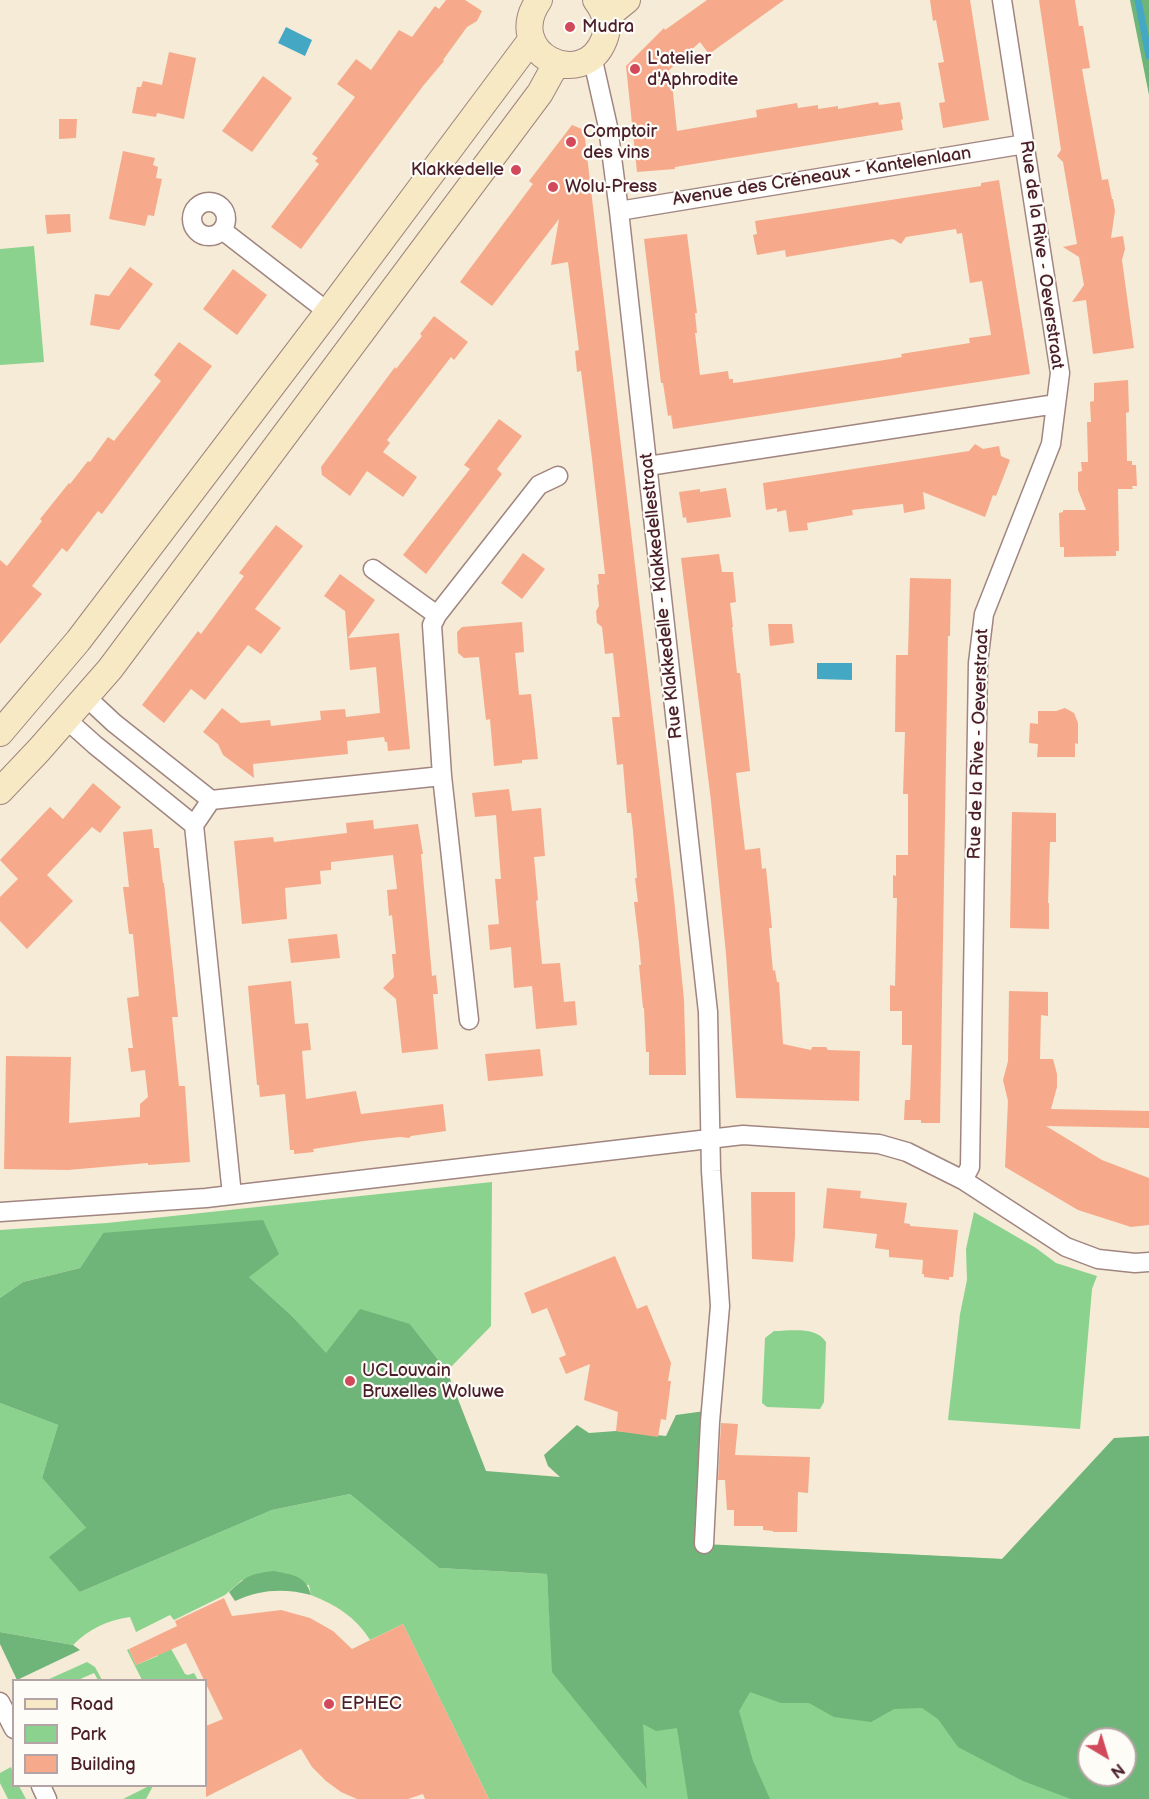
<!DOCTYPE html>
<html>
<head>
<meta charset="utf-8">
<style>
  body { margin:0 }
  #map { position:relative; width:1149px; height:1799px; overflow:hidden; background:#f5ebd6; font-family:"Balsamiq Sans",sans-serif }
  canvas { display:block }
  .legend { position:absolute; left:12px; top:1679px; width:195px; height:108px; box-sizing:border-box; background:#fdfcf7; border:2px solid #b5a4a5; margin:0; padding:8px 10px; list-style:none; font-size:18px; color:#4a1f2b }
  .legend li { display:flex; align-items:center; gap:12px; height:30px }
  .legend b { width:30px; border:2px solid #b5a4a5 }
  .north { position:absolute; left:1077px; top:1727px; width:60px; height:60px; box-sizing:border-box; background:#fdfcf7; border:2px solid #b5a4a5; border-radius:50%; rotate:142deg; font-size:16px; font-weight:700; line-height:24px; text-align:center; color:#4a1f2b }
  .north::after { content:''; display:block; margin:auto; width:21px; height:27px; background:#d1495b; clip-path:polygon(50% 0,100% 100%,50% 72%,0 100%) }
</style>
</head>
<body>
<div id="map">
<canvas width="1149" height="1799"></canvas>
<ul class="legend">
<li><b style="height:8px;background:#f6e9c3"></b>Road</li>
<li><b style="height:16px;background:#8ad28d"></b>Park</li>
<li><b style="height:16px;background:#f6aa8b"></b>Building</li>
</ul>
<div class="north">N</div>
</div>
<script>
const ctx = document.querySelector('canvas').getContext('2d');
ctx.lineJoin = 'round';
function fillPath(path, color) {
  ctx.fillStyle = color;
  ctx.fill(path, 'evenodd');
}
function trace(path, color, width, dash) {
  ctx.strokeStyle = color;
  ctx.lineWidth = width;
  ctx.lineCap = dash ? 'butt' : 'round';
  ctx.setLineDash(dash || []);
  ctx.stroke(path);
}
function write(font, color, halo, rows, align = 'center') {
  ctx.font = font + ' "Balsamiq Sans",sans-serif';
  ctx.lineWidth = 4.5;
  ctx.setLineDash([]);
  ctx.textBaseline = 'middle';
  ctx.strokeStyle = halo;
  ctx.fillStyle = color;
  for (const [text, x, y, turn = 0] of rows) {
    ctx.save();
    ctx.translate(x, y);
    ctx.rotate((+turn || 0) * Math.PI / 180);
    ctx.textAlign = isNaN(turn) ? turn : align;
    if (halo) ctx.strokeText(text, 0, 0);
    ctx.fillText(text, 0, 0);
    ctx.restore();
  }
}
fillPath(new Path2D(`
  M34,246l10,116 -44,3v-116z
  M492,1182l-1,144 -44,45 -37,-47 -84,30 -34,-38 -43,-39 -146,-44 -23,35 -57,14 -23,16v-68l107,-7z
  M974,1212l62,36 20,15 41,13 -5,13 -12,140 -132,-9 12,-106 7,-34 -1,-31z
  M774,1331c17,0 42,-5 52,11l-2,60 -4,7 -53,-2 -5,-4 3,-65z
  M0,1403l58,22 -16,53 44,50 -6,64 192,-82 78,-16 89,74 108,6 6,98 94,116 -5,-64 45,-180 315,15 147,-123v363h-660l-86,-175 -33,16c-14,-23 -34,-35 -59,-45l-2,-10 -67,-5 -17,15 -51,25 -4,-5 -34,17 -6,-15c-23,3 -41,12 -57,28l-73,-13zM1089,1739h36v36h-36z
  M150,1639l20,8 15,27 3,1 6,-2 4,7h-56l-15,-30 2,-1 7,16 22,-9z
  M87,1662l8,5 7,13h-4l-4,-7 -16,7h-31z
  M11,1767l2,6 1,13h5l7,13h-18l-8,-16v-10z
  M149,1786h4l-7,13h-23z`), '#8ad28d');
fillPath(new Path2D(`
  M1130,0h19v95z
  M263,1220l16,34 -30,23 43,39 34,37 34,-44 50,15 37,47 39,100 74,6 -12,-11 -4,-11 33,-30 12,8 27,-2 50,5 10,-21 29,-4 -1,133 298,15 112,-121 35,-2v363h-78l-48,-18 -65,-34 -20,-28 -16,-11 -28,1 -23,13 -37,-5 -25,-14h-28l-31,-11 -11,19 14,50 17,38h-82l-11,-71 -21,3 -13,-7 4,65 -95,-117 -5,-98 -108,-6 -89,-74 -78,16 -192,82 -31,-35 37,-29 -44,-50 16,-53 -58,-22v-105l23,-16 57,-14 23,-35zM1089,1739h36v36h-36z
  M274,1571c18,4 32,4 37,24 -26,-7 -51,-6 -76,6l-6,-9c19,-17 21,-18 45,-21z
  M0,1632l73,13 7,5 -63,30 -17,-36z`), '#6fb478');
fillPath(new Path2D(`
  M286,27l26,13 -7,16 -27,-13z
  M817,663h35v17l-35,-1z`), '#44a8c4');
trace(new Path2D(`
  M1138,0l11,56`), '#44a8c4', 7);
fillPath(new Path2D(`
  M446,0h19l17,11 -5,10 -10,6 -24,33 1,1 -21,25 -122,163 -30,-22 48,-63 -4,-3 3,-3 -6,-4 43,-57 -18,-13 19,-25 15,11 28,-40 13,7 23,-31 4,3z
  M707,0h77l-75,54 -9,-12 -32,29 3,3 6,57 80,-14 -1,-7 41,-7 1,5 20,-3v4l20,-3v3l40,-7 1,3 21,-3 3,17 -2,1 2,10 -228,37v2l-38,3 -11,-106 38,-38 1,2z
  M930,0h40l19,120 -46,8 -4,-25 6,-1 -7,-39 6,-1 -8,-42 -3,1z
  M1039,0h36l4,26h4l7,42 -8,1 20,111 6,-1 4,20h1l2,12 -4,27 12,-2 2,13 -3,11 12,88 -41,6 -7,-54 -14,2 12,-17 -5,-28 -16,-10 14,-3 -14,-82 -6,-6 4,-6z
  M169,52l27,6 -12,61 -27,-6 -1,4 -24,-4 5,-26h4l2,-6 19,4z
  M263,76l29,22 -40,54 -30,-21z
  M59,119h18l-1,19 -17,1z
  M572,125l12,5 90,768 10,102 2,75h-37v-23h-3l-2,-44h-1l-4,-43h2l-2,-22 -5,-41h4l-3,-24h2l-4,-47 -2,-18h-4l-4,-49 -6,1 -5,-48h8l-3,-28 -4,-36 -8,1 -3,-27 -5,-4 -1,-12 3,-5 -2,-21 2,-1 -1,-10h7l-13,-115 -11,-88 -4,1 -2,-21 4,-1 -11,-88 -17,3 8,-46 -67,87 -32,-24 73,-98 -4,-3z
  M123,151l32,7 -2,7 5,2 -2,11 6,1 -8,37 -6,-1 -3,11 -36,-7z
  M999,180l31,194 -357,55 -2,-14 -3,1 -5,-33h-2l-17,-144 43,-5 10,79h-2l2,20h-2l5,42 28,-4 1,8h4v4l8,-1 150,-23 11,-2 -1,-3 69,-11 -1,-5 22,-3 -9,-54 -12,2 -8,-50 -5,1 -1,-5 -50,8 -5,7 -8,-5 -107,18 -1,-7 -28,5 -4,-20 4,-1 -2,-13 226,-35v-3z
  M70,214l1,18 -24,2 -2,-19z
  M130,267l23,17 -34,46 -29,-5 5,-31 14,2z
  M233,269l34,26 -30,40 -34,-26z
  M434,316l34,26 -14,18 -3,-3 -64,83 3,3 -7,9 34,25 -14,20 -36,-26 -17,25 -28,-21 -1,-8 74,-100 1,2 26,-33 -2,-2z
  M179,342l33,24 -110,148 -4,-3 -31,41 -5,-4 -30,38 10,8 -42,50v-84l7,6 35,-45 -2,-2 29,-36 1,1 18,-23 2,1 18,-25 6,4 47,-60 -7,-6z
  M1128,380l1,32 -3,1 1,48h5v4h4l1,21h-5l1,3h-15l1,62h-3v5l-52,1v-10h-4l-1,-34 4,-1v-2h23l-8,-20v-18l4,-1 -1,-9h7l-1,-40h4l-1,-20 4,-1v-18z
  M499,419l23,17 -25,33 5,5 -76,100 -23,-19 67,-86 -6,-4z
  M975,444l8,5 16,-3 2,10 9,4 -14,36 -3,-1 -8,22 -62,-25 2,17 -21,4 -1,-9 -51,6 1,5 -46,8 1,7 -19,2 -3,-22 -9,2v-4l-11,2 -3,-27 206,-32z
  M726,488l5,29 -44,6 -1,-6 -3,1 -4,-26 21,-3v3z
  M276,525l27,21 -48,63 26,19 -20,26 -13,-9 -43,55 -14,-11 -27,34 -22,-18 56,-74 3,3 43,-58 -5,-3z
  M523,553l22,16 -23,30 -21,-16z
  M719,554l3,18h11l3,30 -6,1 3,24h-1l5,46h3l10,98 -14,2 9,77 15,-2 2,21 4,-1 6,60h-3l4,43 2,-1 2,12h2l4,62 28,6 1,-3h14l2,3 32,1 -1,50 -123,-3 -10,-144 -15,-153 -30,-243z
  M340,574l35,26 -27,38 51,-5 11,116 -22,2 -1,-9h-2l-1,-5 -37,4 1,13 -95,10 1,14 -31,-23 -5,-11 -15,-12 19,-24 19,15 29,-3 1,6 50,-6 -1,-9 25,-2 1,8 34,-4 -4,-46 -26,3 -5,-59 -21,-15z
  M910,578l41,1 -1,57h-2l-8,487h-19v-3h-17l1,-20h5l2,-55h-10v-34h-12v-26l5,1 2,-88h-4v-23l3,1v-21h12v-61h-5l2,-62h-10l1,-77h12z
  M522,622l2,30 -9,1 4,42 12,-1 7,65 -16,1v3l-28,3 -4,-47 -4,1 -7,-63 -15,1 -6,-5 -1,-21 5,-5z
  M768,624h24l2,19 -24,3z
  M1065,708l9,5 4,10v21l-3,-1v14h-38l1,-13 -9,-1 1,-20 8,1v-13h18z
  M93,783l28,24 -21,26 -8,-6 -45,48 26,26 -46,48 -27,-28v-24l18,-18 -18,-19 50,-53 13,12z
  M509,789l3,22 29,-3 4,48 -11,1 4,43 -2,1 6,63 18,-1 4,39 11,-1 2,24 -41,4 -4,-43 -18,2 -3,-41 -21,3 -2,-25 11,-1 -4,-45h6l-5,-64 -21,2 -3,-24z
  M1012,812l44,1v29h-6l-2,61h1v26l-39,-1z
  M373,820l1,9 44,-5 5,30h-2l11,122 4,-1 2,19h-5l5,55 -36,4 -6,-54 -13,-11 11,-11 -2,-23h4l-4,-39 -3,1 -2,-26 10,-1 -4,-34 -62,7v8l-11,1 1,13 -36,4 2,31 -45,5 -8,-83 39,-4 1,5 73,-9 -1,-10z
  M152,829l2,19h5l4,35h1l14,134h-6l7,69h6l5,76 -42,3v-2l-80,7 -64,-1 2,-113 65,1 -2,66 71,-6v-13l8,-7 -3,-27 -14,2 -3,-24h5l-6,-50 12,-2 -6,-62h-4l-6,-47h6l-6,-55z
  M337,934l3,24 -49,5 -3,-24z
  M291,981l4,43 13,-1 3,27 -9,1 4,48 50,-8 5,23 82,-10 3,27 -35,5 -2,2 -9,-1 -36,4 -51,8 1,3 -20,2v-4h-4l-5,-56 -25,3 -1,-12h-2l-9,-99z
  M1009,991l39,1v24l-7,-1 -1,44h13l4,15v13l-6,22 98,2v17l-103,-2 56,34 47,18v47l-18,2 -53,-17 -73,-43 3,-66 -5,-21 5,-19z
  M540,1049l3,27 -55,5 -3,-27z
  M827,1188l34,3 -1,7 47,5 -3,20 6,1v2l48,4 -5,47h-4v3l-25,-3v-3h-2l1,-14 -34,-3v-7l-14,-2 2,-14 -54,-6z
  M751,1192h44v44l-2,26 -41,-3z
  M615,1256l22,53 10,-4 24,58 -3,18h3l-5,39 -5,-1 -3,18 -42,-6 2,-19 -34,-12 6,-36 -24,10 -7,-16 7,-3 -19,-47 -15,6 -8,-21z
  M721,1423l17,1 -3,31 75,2 -2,36 -10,-1 -1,40h-24v-1l-10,-1v-4h-29v-16h-7l-2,-30h-7z
  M224,1598l8,18 49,-6 29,8 23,13 19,18 51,-25 86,175h-64l-2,-5 -15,5h-51l-16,-7 -15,-11 -14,-14 -11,-18 -95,48v-71l17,-7 -17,-35v-4h-2l-18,-37 -50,22 -7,-16 48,-23 -2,-5z`), '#f6aa8b');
const street = new Path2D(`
  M592,56l16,71 11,84 89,801 3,159 9,135 -10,116 -6,122
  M192 219a17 17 0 1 1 34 0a17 17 0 1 1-34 0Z
  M619,211l406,-67
  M222,230l106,82
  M648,466l408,-62
  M373,569l64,46 102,-130 19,-9
  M437,615l-5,10 10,151 27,244
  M85,696l29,27 97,77
  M66,719l29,26 99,80
  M211,800l-17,25 38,370
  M211,800l231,-24
  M963,1180l7,-13 8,-504 6,-49 67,-170 9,-71 -58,-373
  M0,1212l206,-14 537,-63 136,9 28,8 56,28 103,67 32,12 37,4 14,-1
  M0,1702l14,27
  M41,1786l6,13`);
const secondary = new Path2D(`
  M539,0c-37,53 44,93 65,40 6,-14 1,-28 -8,-40
  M606,17l21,-17
  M0,733l78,-92 250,-329 203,-272
  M0,791l39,-41 71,-81 430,-576 16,-29`);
trace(street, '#a08580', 21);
trace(secondary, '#a08580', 28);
trace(street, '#fff', 18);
trace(secondary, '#f6e9c3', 26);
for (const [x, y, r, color] of [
  [570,27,6,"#d1495b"],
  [635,69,6,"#d1495b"],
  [571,142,6,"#d1495b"],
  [516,170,6,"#d1495b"],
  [553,187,6,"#d1495b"],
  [350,1381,6,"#d1495b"],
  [329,1704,6,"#d1495b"]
]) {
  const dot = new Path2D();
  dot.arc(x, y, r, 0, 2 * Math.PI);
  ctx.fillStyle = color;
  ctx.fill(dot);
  trace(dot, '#fdfcf7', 2);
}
write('18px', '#4a1f2b', '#fdfcf7', [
  ["Mudra",582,27],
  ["L'atelier",647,59],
  ["d'Aphrodite",647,80],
  ["Comptoir",583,132],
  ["des vins",583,153],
  ["Klakkedelle",504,170,"right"],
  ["Wolu-Press",565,187],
  ["UCLouvain",362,1371],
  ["Bruxelles Woluwe",362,1392],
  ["EPHEC",341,1704]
], 'left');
write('18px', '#4a1f2b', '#fdfcf7', [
  ["Avenue des Créneaux - Kantelenlaan",822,177,-9],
  ["Rue de la Rive - Oeverstraat",1041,255,82],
  ["Rue Klakkedelle - Klakkedellestraat",662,596,-96],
  ["Rue de la Rive - Oeverstraat",979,744,-88]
]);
</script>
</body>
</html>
